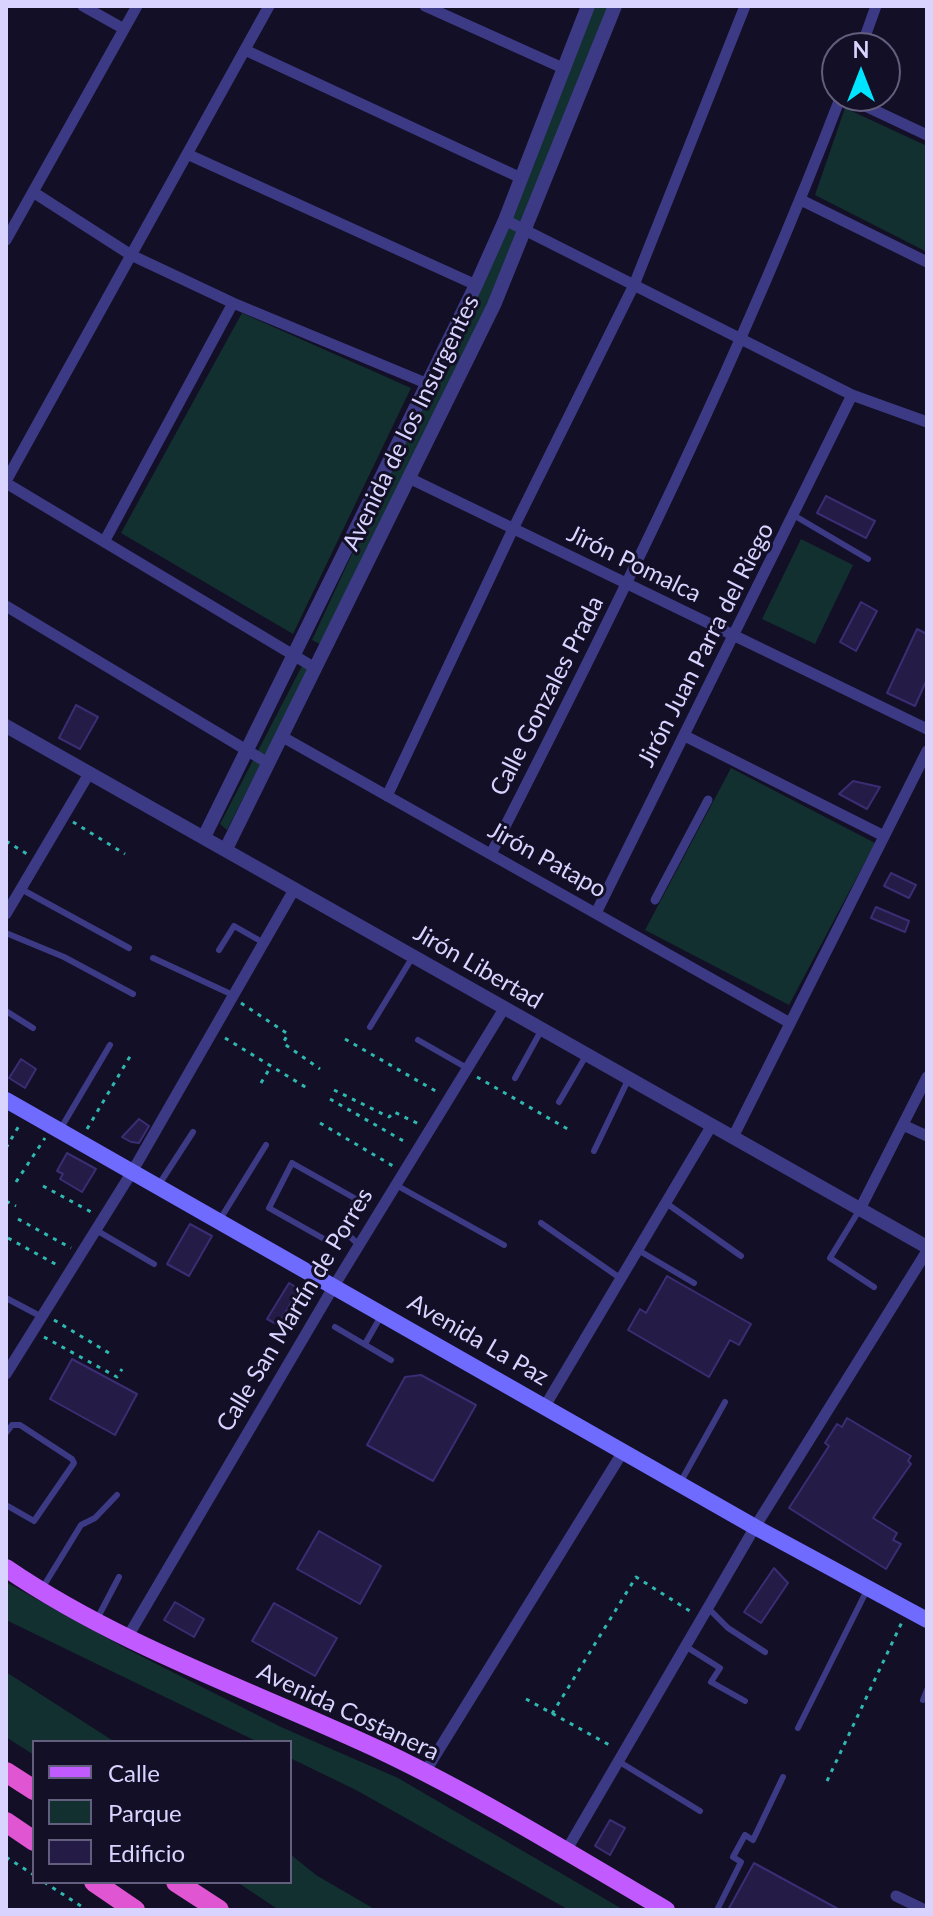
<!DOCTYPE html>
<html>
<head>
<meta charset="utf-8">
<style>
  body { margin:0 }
  #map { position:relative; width:933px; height:1916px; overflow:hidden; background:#130f26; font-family:Lato,sans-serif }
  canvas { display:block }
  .frame { position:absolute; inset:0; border:8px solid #d9d4ff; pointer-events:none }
  .legend { position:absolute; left:32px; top:1740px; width:260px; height:144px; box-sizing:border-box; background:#130f26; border:2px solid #625e7d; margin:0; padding:10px 14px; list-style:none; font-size:24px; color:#d9d4ff }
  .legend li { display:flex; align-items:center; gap:16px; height:40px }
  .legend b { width:40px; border:2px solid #625e7d }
  .north { position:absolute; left:821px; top:32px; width:80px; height:80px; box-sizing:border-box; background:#130f26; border:2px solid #625e7d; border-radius:50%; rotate:0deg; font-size:22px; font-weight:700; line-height:32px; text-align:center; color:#d9d4ff }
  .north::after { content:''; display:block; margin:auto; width:28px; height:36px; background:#00e5ff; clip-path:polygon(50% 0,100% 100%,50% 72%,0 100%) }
</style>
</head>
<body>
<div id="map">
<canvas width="933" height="1916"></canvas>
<div class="frame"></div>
<ul class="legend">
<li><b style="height:10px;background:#c25bff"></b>Calle</li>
<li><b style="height:22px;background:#12302f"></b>Parque</li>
<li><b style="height:22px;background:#241b47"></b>Edificio</li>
</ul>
<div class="north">N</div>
</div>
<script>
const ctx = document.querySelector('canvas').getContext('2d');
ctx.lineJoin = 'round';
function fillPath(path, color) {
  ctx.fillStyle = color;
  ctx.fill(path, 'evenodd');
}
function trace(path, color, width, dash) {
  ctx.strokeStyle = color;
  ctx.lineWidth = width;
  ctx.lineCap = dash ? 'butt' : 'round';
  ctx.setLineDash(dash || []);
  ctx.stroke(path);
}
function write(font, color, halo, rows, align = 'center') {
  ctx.font = font + ' Lato,sans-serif';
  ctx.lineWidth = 6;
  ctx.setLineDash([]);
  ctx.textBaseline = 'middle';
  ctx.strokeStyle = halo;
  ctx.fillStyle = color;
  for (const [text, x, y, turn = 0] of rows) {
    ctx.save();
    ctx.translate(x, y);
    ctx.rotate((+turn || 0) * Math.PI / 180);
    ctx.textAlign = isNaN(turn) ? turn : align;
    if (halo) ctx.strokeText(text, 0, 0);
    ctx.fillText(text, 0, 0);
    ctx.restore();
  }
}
fillPath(new Path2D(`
  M591,6h17l-114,288 -172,351 -10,-5 185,-398z
  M845,108l82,38v106l-112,-57z
  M242,313l169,75 -118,246 -172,-101z
  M801,539l52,26 -38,79 -53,-25z
  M303,664l5,6 -81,160 -7,-6z
  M731,768l144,75 -86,162 -144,-75z
  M6,1582l119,66 156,79 117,51 226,132h-55l-213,-120 -66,-32v-16h-32l-252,-122z
  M6,1672l109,70h-81v13l-28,-18z
  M290,1854l26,21 60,35h-97l-42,-28h53z`), '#12302f');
const building = new Path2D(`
  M826,496l49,25 -9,17 -49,-25z
  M861,602l16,9 -21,40 -16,-9z
  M917,629l10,5v45l-12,27 -28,-13z
  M76,705l22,12 -18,32 -21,-11z
  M853,781l27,6 -13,22 -28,-15z
  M891,873l25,12 -7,13 -25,-12z
  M876,907l33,14 -4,11 -34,-14z
  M21,1059l15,10 -11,19 -16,-10z
  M139,1119l10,7 -10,17 -8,-1 -9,-5z
  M67,1153l29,16 -14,23 -22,-13 3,-5 -6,-3z
  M190,1224l22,12 -23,40 -22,-12z
  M667,1276l84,48 -12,21 -9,-5 -21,37 -81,-47 12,-21 6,4z
  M289,1283l10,6 -21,36 -11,-6z
  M72,1359l65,35 -22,41 -65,-36z
  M421,1375l55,30 -43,76 -66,-36 38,-68z
  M847,1418l64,38 -3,5 3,3 -38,54 24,15 -4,7 8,4 -15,25 -97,-61 40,-62 -4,-3 12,-19 5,3z
  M319,1531l62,35 -21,38 -63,-35z
  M774,1568l14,15 -27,40 -17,-11z
  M175,1602l29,17 -10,18 -30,-17z
  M274,1603l63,35 -22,38 -63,-35z
  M610,1820l15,8 -15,27 -15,-9z
  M754,1863l86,47h-112z`);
fillPath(building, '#241b47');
trace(building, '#3b2d73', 2);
trace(new Path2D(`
  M73,822l52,32
  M6,841l21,13
  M241,1003l47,31 -5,9 37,26
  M225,1038l82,50
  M345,1039l94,54
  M477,1077l94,54
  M261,1083l10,-17
  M334,1090l55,27 5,-5 25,12
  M330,1099l77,44
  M320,1123l73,43
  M87,1129l45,-76
  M6,1148l14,-24
  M16,1182l29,-44
  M43,1186l50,27
  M6,1201l10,5
  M18,1219l53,29
  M8,1238l49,27
  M54,1320l55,33
  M44,1337l73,40 5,-8
  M526,1699l87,48
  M552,1714l84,-137 57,36
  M827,1781l75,-159
  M6,1857l28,18
  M44,1882l43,28`), '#2fb8b0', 3, [4, 6]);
trace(new Path2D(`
  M795,516l73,43
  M21,889l108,59
  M6,933l58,24 69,37
  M219,950l15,-24 30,17
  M153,958l80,37
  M6,1011l27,17
  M370,1027l42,-69
  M418,1040l49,28
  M515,1078l27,-49
  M559,1102l28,-48
  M61,1128l49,-83
  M594,1151l35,-73
  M292,1163l64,36 -23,45 -64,-36z
  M396,1185l108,60
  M158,1186l35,-54
  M666,1203l75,53
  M860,1209l-30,49 44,29
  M219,1221l47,-76
  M541,1223l79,55
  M342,1229l17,16
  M96,1230l58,34
  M638,1250l56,33
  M6,1298l36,19
  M335,1327l56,33
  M365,1344l16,-28
  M6,1433l6,-8h8l52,34 2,4 -40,58 -28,-16
  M680,1483l45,-81
  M43,1587l38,-62 14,-7 22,-23
  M708,1608l20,20 37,24
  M97,1619l22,-42
  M685,1646l35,22 -9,14 34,19
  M923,1700l4,-10
  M798,1728l70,-140
  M618,1761l82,50
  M717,1910l24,-48 -8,-5 12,-22 8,5 30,-63`), '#3d3a85', 6);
trace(new Path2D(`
  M655,900l53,-100`), '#3d3a85', 9);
trace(new Path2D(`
  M83,6l41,23
  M425,6l140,63
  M861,48l15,-42
  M245,50l276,128
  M844,96l83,39
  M187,154l289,131
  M33,192l98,63 102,48 195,81
  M801,200l126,62
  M505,220l347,175 75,27
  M6,240l131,-234
  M409,478l518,251
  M6,481l263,-475
  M6,483l309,185
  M104,542l129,-239
  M6,606l262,157
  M281,736l509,287
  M685,736l199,100
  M387,796l126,-267 121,-244 111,-279
  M491,854c127,-249 250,-497 350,-758
  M596,913l256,-518
  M6,914l84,-142
  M903,1125l24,11
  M733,1137l194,-386
  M860,1209l67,-132
  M6,1374l126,-202 163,-284
  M545,1406l167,-281
  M127,1638l207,-352 171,-279
  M425,1772l199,-322
  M566,1851l189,-324 172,-276
  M896,1896l29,14`), '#3d3a85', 11);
trace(new Path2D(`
  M6,726l921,521
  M204,837l272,-552 29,-65 83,-214
  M226,849l268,-544 121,-299`), '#3d3a85', 14);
trace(new Path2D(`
  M6,1100l749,427 172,93`), '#6f6bff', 16);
trace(new Path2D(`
  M6,1568c117,80 253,125 380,185 96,46 188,103 280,157`), '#c25bff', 18);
trace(new Path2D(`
  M6,1772l28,18
  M6,1822l28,19
  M94,1882l41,28
  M176,1882l43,28`), '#e055d1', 20);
write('24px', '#d9d4ff', '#130f26', [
  ["Avenida de los Insurgentes",411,423,-64],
  ["Jirón Pomalca",634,564,26],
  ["Jirón Juan Parra del Riego",706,645,-63],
  ["Calle Gonzales Prada",547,696,-63],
  ["Jirón Patapo",547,860,29],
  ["Jirón Libertad",478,967,30],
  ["Calle San Martín de Porres",295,1310,-59],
  ["Avenida La Paz",478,1340,30],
  ["Avenida Costanera",348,1712,25]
]);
</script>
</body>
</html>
